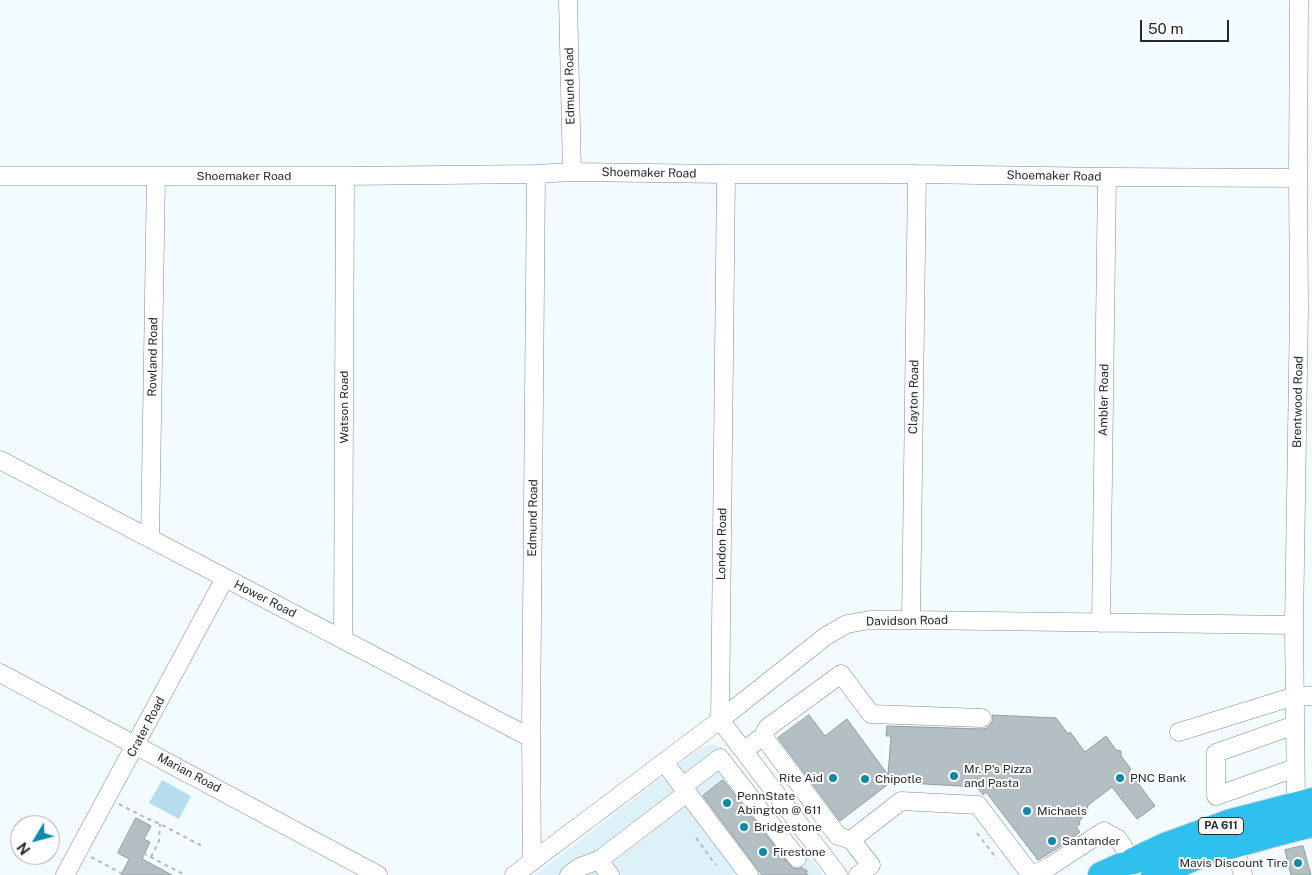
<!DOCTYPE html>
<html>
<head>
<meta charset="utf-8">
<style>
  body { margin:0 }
  #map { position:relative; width:1312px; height:875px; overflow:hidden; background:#f2fbff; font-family:"Public Sans",sans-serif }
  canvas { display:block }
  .north { position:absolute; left:10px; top:815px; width:50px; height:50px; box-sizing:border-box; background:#fff; border:1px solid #a8a9aa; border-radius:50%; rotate:233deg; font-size:14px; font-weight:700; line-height:20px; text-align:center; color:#25292b }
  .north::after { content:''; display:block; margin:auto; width:18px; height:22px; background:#0e8aad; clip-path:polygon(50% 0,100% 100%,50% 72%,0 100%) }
  .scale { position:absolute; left:1140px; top:20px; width:89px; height:22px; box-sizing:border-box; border:2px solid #25292b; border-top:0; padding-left:6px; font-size:15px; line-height:18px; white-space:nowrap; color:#25292b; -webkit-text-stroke:4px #fff; paint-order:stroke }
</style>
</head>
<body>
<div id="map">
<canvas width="1312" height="875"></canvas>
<div class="north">N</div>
<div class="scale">50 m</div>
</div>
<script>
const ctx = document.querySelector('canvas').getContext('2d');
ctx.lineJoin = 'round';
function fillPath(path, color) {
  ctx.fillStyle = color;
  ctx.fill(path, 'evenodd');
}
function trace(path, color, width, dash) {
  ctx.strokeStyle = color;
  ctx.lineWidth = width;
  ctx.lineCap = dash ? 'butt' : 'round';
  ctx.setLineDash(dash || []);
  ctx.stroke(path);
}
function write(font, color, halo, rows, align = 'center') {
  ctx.font = font + ' "Public Sans",sans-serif';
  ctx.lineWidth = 4;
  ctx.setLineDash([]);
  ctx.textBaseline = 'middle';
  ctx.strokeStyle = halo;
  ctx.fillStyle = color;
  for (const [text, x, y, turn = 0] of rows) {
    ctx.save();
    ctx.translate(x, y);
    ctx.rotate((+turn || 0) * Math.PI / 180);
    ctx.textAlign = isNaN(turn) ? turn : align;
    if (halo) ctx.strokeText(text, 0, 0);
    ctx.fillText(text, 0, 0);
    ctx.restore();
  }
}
fillPath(new Path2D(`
  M708,745h7l11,5 97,125h-288l164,-126z`), '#ddf1f9');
fillPath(new Path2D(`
  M162,780l29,16 -12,23 -30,-16z`), '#b5dded');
const building = new Path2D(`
  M809,715l16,21 22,-17 41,56 3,-39h-5l1,-10 95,3 5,-1 4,-4 2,-5 -1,-4 64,3 12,16 2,-2 15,20 21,-16 10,14 5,1v5l10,13 -2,2 26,35 -18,13 -25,-32 -25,19 1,3 -9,13 1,2 -4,3 4,5 -11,9 -31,19 -52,-68 -3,3 -6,-8 -86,-5 -51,39 -62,-83z
  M723,780l66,84 4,4 5,1 4,-2 6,8h-46l-59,-79z
  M136,818l15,8 -7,13 6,3 -8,17 30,16h-51l8,-16 -11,-6z
  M1303,846l8,29h-20l-6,-25z`);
fillPath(building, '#b4bfc3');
trace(building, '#919ca0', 1);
const minor = new Path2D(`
  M568,0l4,172
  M726,174l-6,546 118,155
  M0,176h345l191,-2 36,-2 154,2h191l190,3 191,1
  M0,460l531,278
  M150,539l6,-363
  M911,620l6,-446
  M1101,623l6,-446
  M343,639l2,-463
  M0,673l378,202
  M1295,725l-79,28v43l79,-28
  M1179,732l116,-36h17
  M763,736l75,100 13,4
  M744,751l19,-15 4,-8 74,-54 30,40 111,4
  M664,762l85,113
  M682,787l38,-29 77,100
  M1296,805l-2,-180 5,-317 -1,-130 1,-178
  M1234,845l9,30
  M599,860l88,-67
  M532,862l-1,-134 5,-554
  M65,875l160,-297
  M514,875l206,-155 106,-84 21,-12 23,-4h41l383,5
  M569,875l11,-8 19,-7 11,15
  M858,875l13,-10 -20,-25 50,-39 77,4 53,70
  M1032,875l17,-8 55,-36 14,8 15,22`);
const highway = new Path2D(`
  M1133,861l32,-15 66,-24 81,-21
  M1101,875l20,-9
  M1154,875l51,-22 72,-20 35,-9`);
trace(minor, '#808a8e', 19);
trace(highway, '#d8d8d9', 28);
trace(new Path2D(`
  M119,804l25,13 16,7 44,23
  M977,833l20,26
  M696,838l20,27
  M91,857l30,16
  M151,857l8,-16 1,-17
  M805,869l5,6
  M131,871l10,-19 44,23`), '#b3babe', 2, [4, 4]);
trace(minor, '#fff', 18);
trace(highway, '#2ec1ed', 26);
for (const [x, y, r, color] of [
  [954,776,5,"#0e8aad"],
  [833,778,5,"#0e8aad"],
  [1120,778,5,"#0e8aad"],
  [865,779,5,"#0e8aad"],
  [727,803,5,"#0e8aad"],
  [1027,811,5,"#0e8aad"],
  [744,827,5,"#0e8aad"],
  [1052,841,5,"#0e8aad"],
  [763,852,5,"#0e8aad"],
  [1298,863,5,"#0e8aad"]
]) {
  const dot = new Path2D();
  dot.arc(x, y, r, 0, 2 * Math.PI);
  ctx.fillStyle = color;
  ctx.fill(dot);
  trace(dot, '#fff', 2);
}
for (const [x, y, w] of [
  [1221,826,45]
]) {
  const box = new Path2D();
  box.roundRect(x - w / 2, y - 8.5, w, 17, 4);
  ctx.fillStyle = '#fff';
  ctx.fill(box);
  trace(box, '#25292b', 1);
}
write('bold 11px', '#25292b', null, [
  ["PA 611",1221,826]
]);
write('12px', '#25292b', '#fff', [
  ["Edmund Road",570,86,-91],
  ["Shoemaker Road",649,173,1],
  ["Shoemaker Road",244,176],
  ["Shoemaker Road",1054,176,1],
  ["Rowland Road",153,357,-89],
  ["Clayton Road",914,397,-89],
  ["Ambler Road",1104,400,-89],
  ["Brentwood Road",1298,402,-89],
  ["Watson Road",344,407,-90],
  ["Edmund Road",533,518,-89],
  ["London Road",722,544,-89],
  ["Hower Road",265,599,27],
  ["Davidson Road",907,621,-1],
  ["Crater Road",146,727,-62],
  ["Marian Road",189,773,28]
]);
write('12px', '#25292b', '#fff', [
  ["Mr. P's Pizza",964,769],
  ["and Pasta",964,783],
  ["Rite Aid",823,778,"right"],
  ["PNC Bank",1130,778],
  ["Chipotle",875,779],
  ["PennState",737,796],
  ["Abington @ 611",737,810],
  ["Michaels",1037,811],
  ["Bridgestone",754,827],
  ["Santander",1062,841],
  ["Firestone",773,852],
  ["Mavis Discount Tire",1288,863,"right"]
], 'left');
</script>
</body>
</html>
